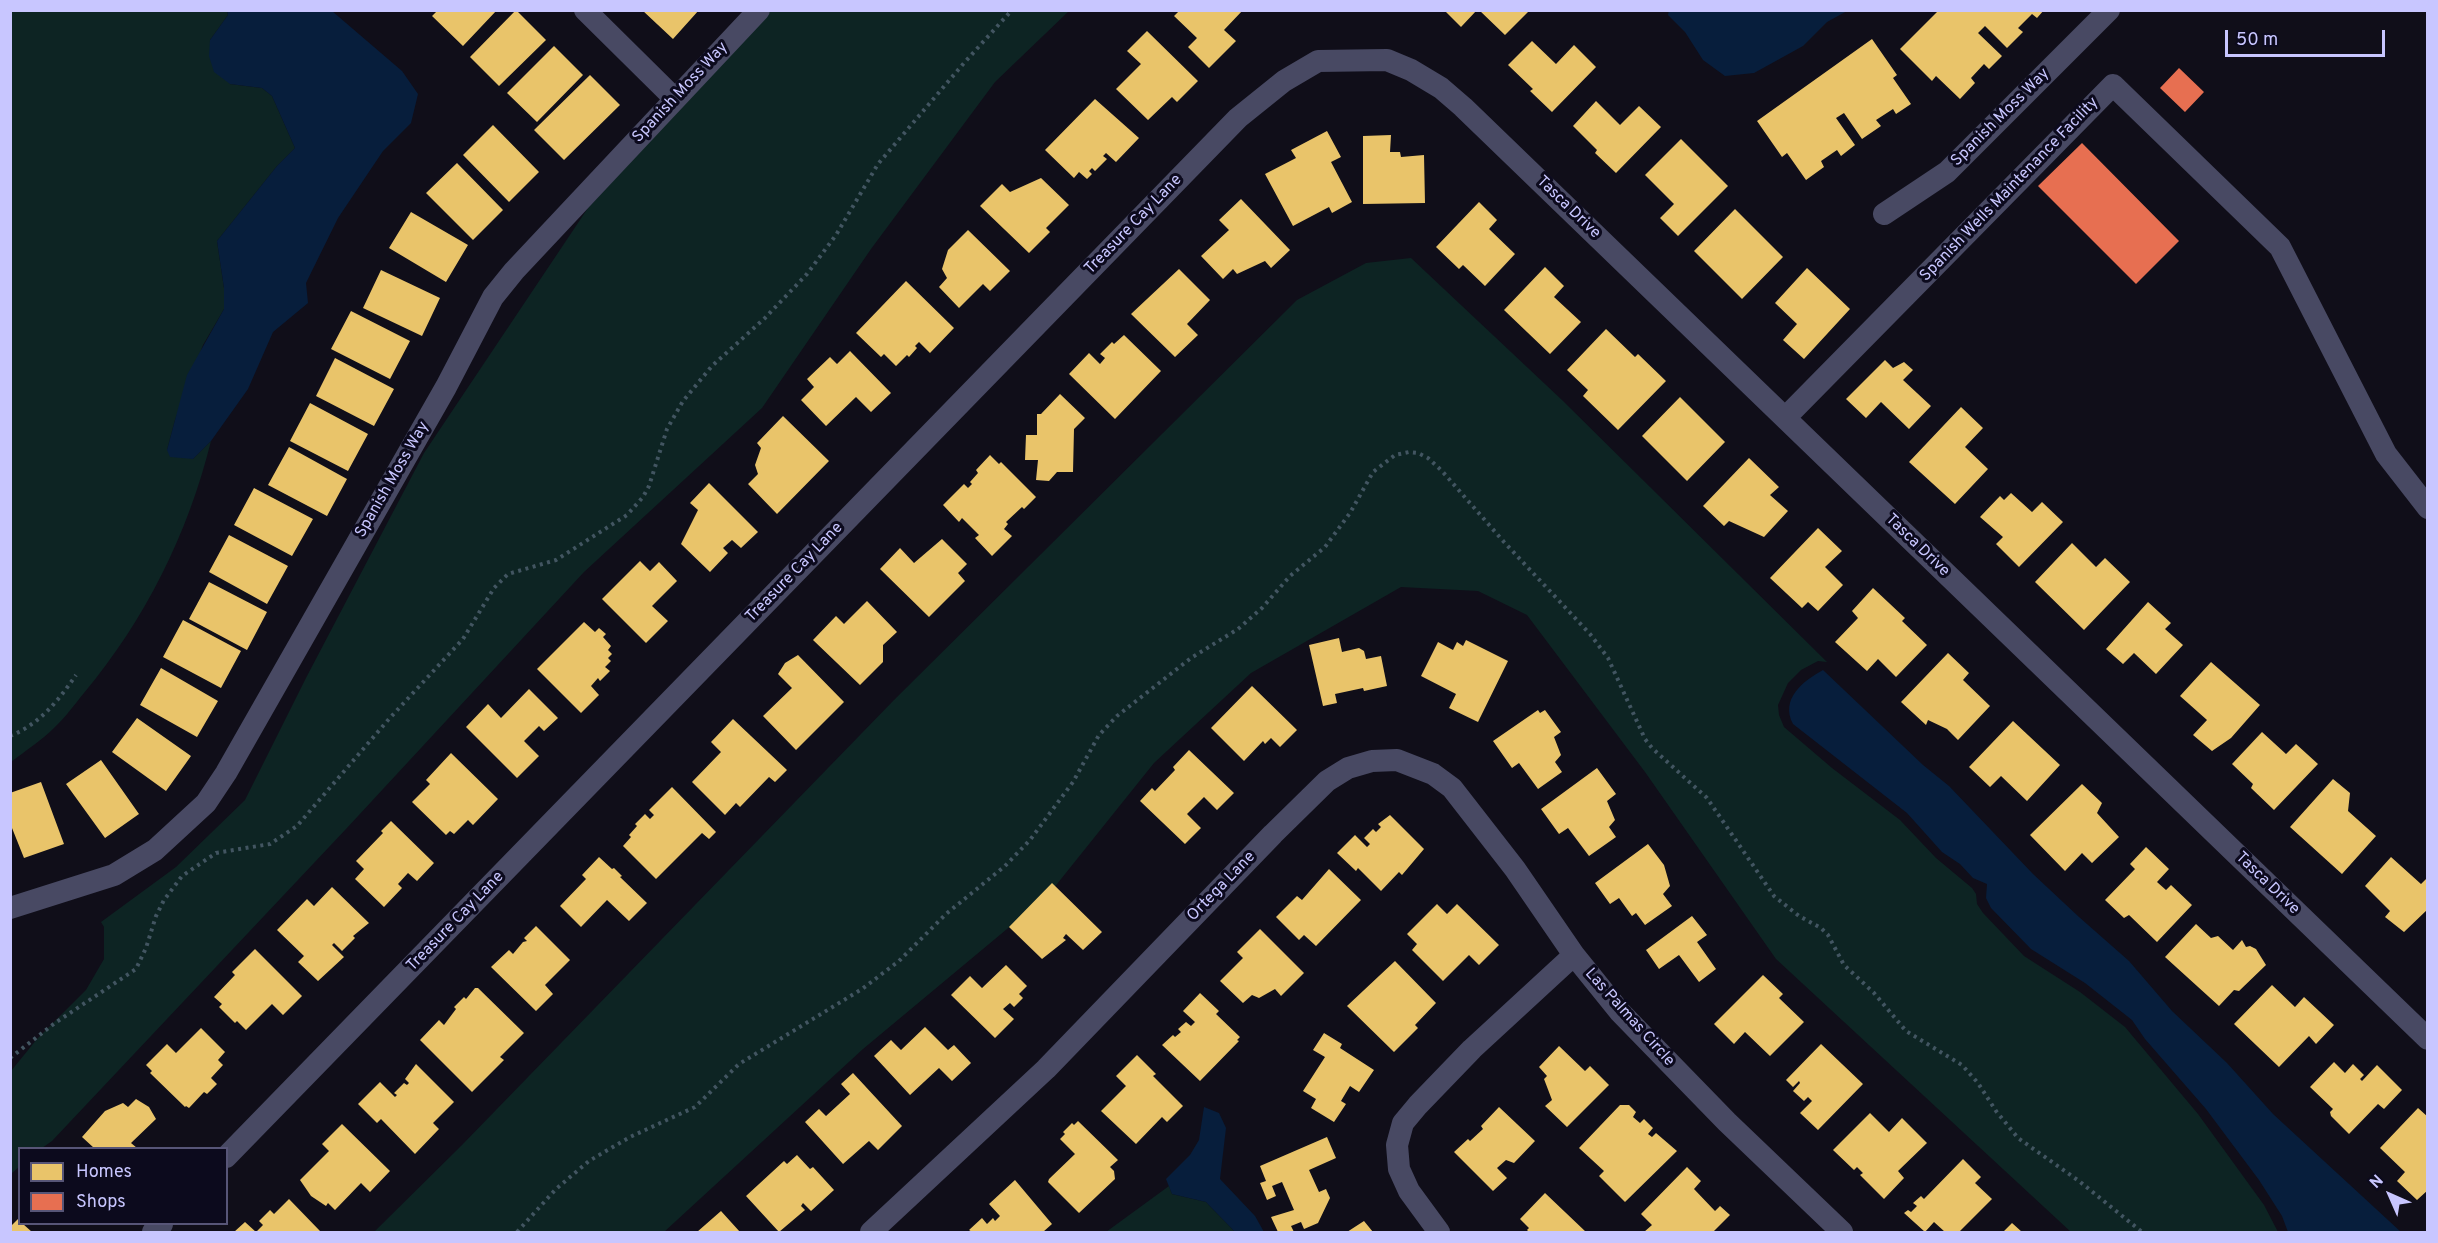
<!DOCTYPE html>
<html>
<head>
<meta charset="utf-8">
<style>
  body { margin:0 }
  #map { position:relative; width:2438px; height:1243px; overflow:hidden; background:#100e19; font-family:Overpass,sans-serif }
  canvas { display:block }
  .frame { position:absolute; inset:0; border:12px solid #c8c6ff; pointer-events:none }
  .legend { position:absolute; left:18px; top:1147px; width:210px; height:78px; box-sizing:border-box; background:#0c0a1d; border:2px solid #575577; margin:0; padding:8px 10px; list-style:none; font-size:18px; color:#c8c6ff }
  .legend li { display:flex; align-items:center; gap:12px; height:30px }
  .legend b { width:30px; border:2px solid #575577 }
  .north { position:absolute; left:2360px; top:1165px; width:60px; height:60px; -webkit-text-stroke:4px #0c0a1d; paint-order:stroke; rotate:315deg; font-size:16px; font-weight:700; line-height:24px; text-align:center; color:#c8c6ff }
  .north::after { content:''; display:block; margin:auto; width:21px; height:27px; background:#c8c6ff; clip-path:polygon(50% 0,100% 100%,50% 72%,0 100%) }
  .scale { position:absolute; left:2225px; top:30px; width:160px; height:27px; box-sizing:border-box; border:3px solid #c8c6ff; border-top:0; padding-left:8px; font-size:18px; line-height:21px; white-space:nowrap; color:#c8c6ff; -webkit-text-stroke:4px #0c0a1d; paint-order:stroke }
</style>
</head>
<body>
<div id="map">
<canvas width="2438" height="1243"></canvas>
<div class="frame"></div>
<ul class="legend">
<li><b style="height:16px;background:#e9c46a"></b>Homes</li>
<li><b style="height:16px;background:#e76f51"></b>Shops</li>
</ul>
<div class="north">N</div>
<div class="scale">50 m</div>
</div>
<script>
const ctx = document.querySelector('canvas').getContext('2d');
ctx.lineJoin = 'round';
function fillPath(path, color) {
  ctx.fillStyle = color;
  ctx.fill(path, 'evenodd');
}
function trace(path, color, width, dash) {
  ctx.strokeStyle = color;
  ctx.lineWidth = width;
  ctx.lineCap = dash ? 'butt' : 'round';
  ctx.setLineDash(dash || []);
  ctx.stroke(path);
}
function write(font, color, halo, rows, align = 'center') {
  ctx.font = font + ' Overpass,sans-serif';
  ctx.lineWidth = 6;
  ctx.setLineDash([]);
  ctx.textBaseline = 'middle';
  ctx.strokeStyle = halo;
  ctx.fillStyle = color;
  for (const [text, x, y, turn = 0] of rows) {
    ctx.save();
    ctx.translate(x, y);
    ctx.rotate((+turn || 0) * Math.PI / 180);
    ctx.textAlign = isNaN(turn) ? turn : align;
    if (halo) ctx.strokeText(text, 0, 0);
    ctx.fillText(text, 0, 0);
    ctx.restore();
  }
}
fillPath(new Path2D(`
  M11,11h216l1,4 -18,25 20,44 32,4 10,8 23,52 -18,18 -60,75 7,47v21l-21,36 -28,75 -8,30 26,9 18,-18c-23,93 -66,179 -127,252 -10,12 -19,25 -30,35 -13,13 -29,23 -43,34z
  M770,11h299l-74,71 -124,167 -109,159 -178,164 -238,257 -294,312 -10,7h-22l-1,19 -8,7v-103l26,-32 49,-49 18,-31v-32l-3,-5 75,-55 69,-67 62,-124 117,-223 164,-245z
  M1411,258l151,142 265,262 -9,-1 -17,9 -13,13 -10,22 1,10 5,12 48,41 68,52 36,38 36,30 4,6 1,10 6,9 41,43 56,36 45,35 73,87 66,91 14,27h-207l-295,-273 -131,-187 -118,-157 -49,-24 -77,-4 -150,86 -97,90 -105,131 -186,155 -199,183h-290l88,-87 432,-445 403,-400 69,-37z
  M1169,1186l3,8 34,8 29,30h-129z`), '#0d2423');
fillPath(new Path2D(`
  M1669,10h178v1l-20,11 -24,24 -49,27 -29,3 -22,-16 -18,-28 -17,-17z
  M227,11h105l70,60 16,23 -7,29 -28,28 -45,67 -32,65 2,20 -35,29 -25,57 -37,52 -18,18 -23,-2 -3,-7 20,-75 37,-66v-21l-7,-47 60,-75 18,-18 -23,-52 -10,-8 -32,-4 -16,-12 -5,-16 1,-16 18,-25z
  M1823,670l100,95 26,21 84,88 46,43 50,44 43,50 55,52 46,51 128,118h-113l-6,-16 -23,-36 -53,-71 -61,-70 -13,-19 -47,-37 -54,-34 -40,-41 -5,-10 1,-14 -14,-6 -13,-14 -18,-12 -35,-39 -114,-89c-13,-25 10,-43 30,-54z
  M1204,1107l15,6 7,15 -6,51 35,37 9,16h-29l-29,-30 -34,-8 -6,-15 24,-24 9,-15z`), '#071e3c');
fillPath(new Path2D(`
  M438,10h59l-34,36 -31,-30z
  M516,10l30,30 -47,46 -29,-29z
  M642,10h57l-26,29z
  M1180,10h63l-19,20 12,11 -27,27 -21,-21 9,-9 -23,-22z
  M1444,10h33l-16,17z
  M1479,10h47l2,2 -23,23z
  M1939,10h105l-7,8 -5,-4 -14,14 5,4 -16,16 -22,-22 -7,7 24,23 -13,13 -5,-5 -13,14 4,5 -15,16 -24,-23 -4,5 -32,-32z
  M1147,31l51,50 -21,21 -5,-5 -24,23 -32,-31 25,-25 -14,-13z
  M1872,39l25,36 -4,3 18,26 -15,10 -3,-5 -17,11 5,6 -19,13 -18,-26 -8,5 19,27 -14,11 -4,-6 -16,11 3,6 -18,13 -19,-27 -5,4 -25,-36z
  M1532,41l24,23 18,-19 22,22 -44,45 -22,-21 3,-2 -25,-24z
  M554,46l29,29 -46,47 -30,-29z
  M590,75l30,30 -56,55 -30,-30z
  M1095,99l44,39 -23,24 -10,-9 -3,3 4,3 -12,12 -3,-3 -3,3 3,3 -5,5 -8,-7 -5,6 -29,-28z
  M1596,101l24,24 19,-19 22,21 -45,46 -21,-20 2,-3 -24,-24z
  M493,125l46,47 -30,30 -46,-47z
  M1327,131l14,26 -10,5 21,40 -20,11 -3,-6 -36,19 -28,-52 31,-16 -5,-8z
  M1391,135l-1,17h10l1,5 23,-2 1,48 -62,1v-68z
  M1681,139l47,47 -50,50 -18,-18 14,-14 -29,-29z
  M457,163l46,47 -30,30 -47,-47z
  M1041,178l28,27 -23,23 4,4 -21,21 -49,-47 22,-22 8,8z
  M1241,199l49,51 -19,18 -6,-7 -28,13 -4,-5 -10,10 -22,-23 28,-26 -10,-10z
  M1479,202l18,18 -8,9 26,25 -30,32 -22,-21 -4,4 -23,-22z
  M1735,209l48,48 -41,42 -48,-48z
  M411,212l57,33 -22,37 -57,-34z
  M968,230l42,41 -20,20 -7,-7 -24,24 -20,-21 8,-9 -5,-9 6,-19z
  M1545,267l19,19 -10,11 27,25 -31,32 -46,-44z
  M1807,268l43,41 -46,50 -21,-19 14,-16 -22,-21z
  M1179,269l31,31 -23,24 11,11 -23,22 -44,-43z
  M381,270l59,28 -18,38 -59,-28z
  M906,281l48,47 -24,25 -11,-11 -4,4 2,2 -8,9 -2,-2 -11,11 -12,-12 -3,3 -25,-24z
  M351,311l59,30 -20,38 -59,-30z
  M1606,329l29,28 3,-3 28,27 -48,49 -35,-34 5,-6 -21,-20z
  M1124,335l37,36 -46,48 -46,-45 20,-21 11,11 5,-6 -5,-4 12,-12 2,2z
  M850,351l41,42 -20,19 -15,-15 -30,29 -25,-26 13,-13 -7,-8 23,-22 7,7z
  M335,358l59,31 -20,37 -58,-30z
  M1885,360l8,8 11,-6 9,8 -10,10 28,26 -22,23 -28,-27 -15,16 -20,-19z
  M1060,394l25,24 -11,11 -1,43h-16l-8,9 -13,-1 2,-20h-13l1,-25h11v-21h4z
  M1680,397l45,45 -38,39 -45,-45z
  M310,403l58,31 -20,37 -58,-30z
  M1961,407l22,21 -18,19 23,22 -33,35 -46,-42z
  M783,416l46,45 -52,53 -29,-30 10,-10 -3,-9 6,-17 -4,-5z
  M289,447l58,32 -20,37 -59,-31z
  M990,455l9,9 2,-2 35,35 -12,12 -2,-2 -16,15 2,2 -4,5 8,7 -20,20 -17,-18 4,-3 -17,-17 -3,4 -16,-17 21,-21 4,4 4,-4 -2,-2 8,-9 -2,-3z
  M1749,458l30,29 -9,8 18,16 -24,26 -35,-16 -5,5 -21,-20z
  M709,483l49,49 -17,16 -9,-8 -9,8 5,5 -18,19 -29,-28 17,-34 -8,-7z
  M254,488l59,31 -21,37 -58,-31z
  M2011,493l21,19 10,-10 21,20 -44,45 -23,-23 7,-7 -23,-20 20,-21 4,4z
  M1818,528l24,23 -17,16 18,18 -25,26 -10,-9 -6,6 -32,-30z
  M229,535l59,31 -21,38 -58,-32z
  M942,539l25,25 -9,9 7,8 -36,36 -49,-48 20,-21 14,15z
  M2072,543l24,24 9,-9 25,24 -46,48 -49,-48z
  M640,561l10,10 9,-9 18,19 -25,25 16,15 -22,22 -44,-44z
  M209,582l58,30 -20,38 -58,-31z
  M1873,588l32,30 -3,3 25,24 -31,32 -18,-18 -11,12 -32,-29 23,-24 -6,-7z
  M867,601l30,31 -14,13v17l-23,23 -47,-45 23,-24 8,8z
  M2148,602l23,21 -6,6 18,16 -27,29 -22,-21 -11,11 -17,-15z
  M183,620l58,31 -20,37 -58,-31z
  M584,622l11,10 4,-4 7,6 -3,3 8,9 -3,4 4,4 -4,4 3,3 -6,6 5,4 -10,10 -2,-3 -7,8 8,9 -18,18 -44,-44z
  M1339,638l3,14 17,-4 5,3 2,8 15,-3 6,30 -23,5 -1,-3 -28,6 2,9 -14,3 -14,-61z
  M1466,640l42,21 -30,61 -29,-14 7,-14 -35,-18 17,-34 15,8 4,-8 6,4z
  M1948,653l21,20 -6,7 27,26 -32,34 -11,-11 -19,-9 -2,5 -25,-23z
  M798,655l46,47 -48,48 -33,-34 29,-28 -14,-14 7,-11z
  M2211,662l49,43 -29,33 -19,13 -19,-16 14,-15 -27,-24z
  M161,668l57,33 -21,36 -57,-32z
  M1252,686l45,44 -17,17 -9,-9 -6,6 -2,-3 -19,20 -33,-33z
  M529,689l29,29 -14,13 -5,-5 -15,15 15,15 -22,22 -51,-51 22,-23 13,14z
  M1538,710l2,3 5,-3 16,22 -7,5 7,18 -6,7 7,10 -24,17 -19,-26 -7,5 -19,-27z
  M137,718l54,38 -25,35 -54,-39z
  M733,719l54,51 -12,12 -6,-5 -29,30 -4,-4 -11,12 -33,-33 29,-30 -10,-10z
  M2013,721l47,44 -33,36 -26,-25 -11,11 -21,-20z
  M2262,732l24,22 10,-10 22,20 -44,46 -23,-22 2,-4 -21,-20z
  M1189,750l45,43 -17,17 -13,-13 -17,17 14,14 -16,16 -45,-43 12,-13 3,3 20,-21 -2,-3z
  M451,753l47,46 -25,26 -5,-5 -14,14 -4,-3 -4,4 -34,-33 18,-18 -4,-4z
  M101,760l38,54 -34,24 -39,-54z
  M1597,768l19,26 -9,7 8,19 -6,7 7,10 -27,19 -21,-28 -9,6 -18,-25z
  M2333,779l17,14 -2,18 28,25 -34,38 -52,-47z
  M41,782l23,62 -40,14 -14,-35v-30z
  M2082,784l20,19 -5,10 22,24 -27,26 -10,-10 -17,18 -35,-36z
  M672,787l44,45 -7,7 -7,-6 -46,46 -33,-33 8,-9 -2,-2 8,-9 -2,-2 10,-10 5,5 4,-4 -5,-5z
  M1390,815l34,34 -22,26 -3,-3 -18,19 -23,-23 -2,3 -19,-18 18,-18 12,12 3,-3 -6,-6 9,-9 3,3 5,-5 -3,-3z
  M391,821l43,42 -17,18 -9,-8 -10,11 4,4 -18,19 -29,-28 9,-10 -8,-8 27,-28 -2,-2z
  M1648,844l16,21 6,21 -7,8 9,12 -27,19 -9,-12 -4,3 -13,-18 -9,6 -15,-21z
  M2146,847l23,22 -12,13 9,8 5,-5 21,20 -35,37 -28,-27 -5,3 -19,-18 30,-31 -5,-5z
  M599,857l13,12 2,-1 8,8 -2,1 27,26 -18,18 -22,-21 -26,27 -21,-21 26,-27 -4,-4z
  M2391,857l30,27 7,-7v32l-24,23 -19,-15 5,-6 -25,-25z
  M1329,869l32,31 -45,46 -12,-11 -5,5 -23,-23 21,-21 5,4z
  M1052,883l50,49 -19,18 -17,-16 -3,4 3,2 -24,19 -33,-32z
  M332,887l37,36 -16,13 2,2 -13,13 -8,-8 -2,2 12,12 -26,24 -20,-19 6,-6 -27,-26 30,-31 7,7z
  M1437,904l10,10 10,-10 42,41 -20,20 -10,-10 -26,26 -31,-31 5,-6 -10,-10z
  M1692,916l15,19 -10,7 19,27 -17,13 -20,-27 -20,14 -13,-19z
  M2196,924l15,14 7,-2 15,14 9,-10 4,7 4,-1 6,3 10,16 -27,26 -5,-1 -15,16 -54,-49z
  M536,926l34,34 -25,25 8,9 -17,17 -45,-44 18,-17 4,4 10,-12 4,-1 -3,-3z
  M1260,929l44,44 -23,23 -6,-7 -16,9 -7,-3 -9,8 -23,-22 23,-23 -6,-6z
  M255,949l47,47 -19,19 -11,-11 -26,26 -9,-9 -2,2 -16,-16 3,-3 -8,-7 21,-22 -3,-3z
  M1395,961l41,42 -21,22 3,3 -24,24 -47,-46z
  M1006,965l21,21 -8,8 4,4 -9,9 -4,-4 -7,6 11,10 -19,19 -44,-43 19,-19 12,12z
  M1763,975l20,19 -4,4 25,24 -34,34 -25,-24 -11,12 -20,-20z
  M2272,985l23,22 9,-10 30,28 -18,19 -7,-8 -30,31 -45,-43z
  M475,988h3l46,45 -24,24 4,3 -32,32 -52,-52 19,-20 5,5 12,-16 -2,-2 10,-10 2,2z
  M1200,993l19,18 -3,3 24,23 -3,3 2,1 -39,40 -38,-36 11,-10 2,2 6,-5 -3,-3 8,-7 5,4 4,-4 -12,-11z
  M925,1027l23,23 6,-5 17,18 -19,18 -13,-13 -29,27 -36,-39 17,-16 10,10z
  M201,1028l24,24 -7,8 5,5 -12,13 6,6 -10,10 -3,-2 -15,16 -3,-2 -1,1 -35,-34 2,-2 -6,-6 21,-21 9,9z
  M1324,1033l18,11 -2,4 34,22 -15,22 -9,-6 -9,15 5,3 -12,18 -23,-14 5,-9 -13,-8 22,-34 -12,-7z
  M1821,1044l42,40 -45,46 -18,-17 12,-12 -4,-4 -4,4 -11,-10 7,-8 -1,-2 -6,6 -7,-7z
  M1559,1046l26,25 5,-5 19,19 -42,42 -22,-21 7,-6 -8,-21 3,-3 -8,-9z
  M1137,1055l19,19 -3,2 30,30 -16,16 -5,-5 -26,27 -35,-33 25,-25 -10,-10z
  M2334,1062l11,11 8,-9 11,11 -4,4 2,2 15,-16 25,25 -18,19 -6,-5 -29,30 -18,-18 -1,-4 3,-3 -23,-22z
  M416,1064l38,38 -21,21 6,6 -24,25 -34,-35 -4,4 -19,-19 22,-22 15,15 2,-2 -3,-2 10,-10 3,2 2,-2 -4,-4z
  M853,1073l49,53 -24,24 -9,-9 -26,23 -38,-42 14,-13 7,7 24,-22 -9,-10z
  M136,1099l13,8 7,12 -25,24 6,5h-43l-12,-11 23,-26 18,-8 5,4z
  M1620,1105h9l7,7 -3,5 7,6 4,-4 9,9 -5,6 4,3 4,-4 21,18 -52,51 -26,-26 5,-5 -25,-23z
  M1499,1107l36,34 -21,22 -8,-3 -9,8 10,10 -14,13 -39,-39 14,-13 2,2 13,-12 -2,-3z
  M2418,1108l10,9v73l-11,10 -20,-19 8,-9 -25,-24z
  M1870,1113l19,19 13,-14 25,25 -29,28 6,7 -20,21 -24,-24 3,-2 -6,-6 -3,3 -21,-20z
  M1078,1121l40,39 -8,7 4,4 1,8 -36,34 -31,-31 1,-3 26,-25 -15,-15 5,-5 -2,-2 9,-9 2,2z
  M342,1124l48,47 -20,21 -9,-9 -26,27 -7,-7 -2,3 -15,-10 -11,-16 29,-29 -7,-7z
  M1327,1137l9,21 -27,12 10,22 7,-3 4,9 -12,25 -14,6 -3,-7 -10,4 3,6h-16l-7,-15 23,-7 -12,-28 -10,4 4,10 -9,4 -7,-17 6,-2 -6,-15z
  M797,1155l13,14 3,-2 21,23 -23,21 -8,-8 -2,3 4,4 -26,22 -33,-36 38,-35 3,3z
  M1963,1159l18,18 -6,6 17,16 -33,33h-14l-11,-10 -9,10 -21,-19 4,-3 3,2 6,-6 -4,-3 8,-7 3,3z
  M1687,1167l14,14 -7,8 21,22 5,-5 10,9 -17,17h-69l8,-7 -11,-11z
  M1015,1180l37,44 -9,8h-71l-3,-2 13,-12 5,6 6,-6 2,3 5,-5 -11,-12z
  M1545,1193l41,39h-57l-2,-2 2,-2 -9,-9z
  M289,1199l31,32 -1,1h-85l11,-10 11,10 7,-7 -4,-4 11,-11 4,4z
  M721,1211l19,21h-43z
  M18,1219l2,5h3l9,8h-22v-5z
  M1364,1221l9,11h-26z
  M2012,1223l10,9h-19z`), '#e9c46a');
fillPath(new Path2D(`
  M2179,68l25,24 -19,20 -25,-24z
  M2082,143l97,98 -43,43 -98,-98z`), '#e76f51');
trace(new Path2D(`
  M10,736c30,-12 48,-35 66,-61
  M10,1058l45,-35 81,-54 10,-21 10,-32 8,-16 18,-24 34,-23 54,-9 27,-18 92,-107 74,-80 31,-51 14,-14 48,-14 71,-45 16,-18 6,-11 18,-57 16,-28 29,-35 53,-48 42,-44 29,-39 42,-71 86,-101 48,-53
  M517,1232l39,-43 33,-28 41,-24 65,-30 44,-43 123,-75 37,-28 47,-47 59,-48 25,-26 43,-58 26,-47 18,-19 74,-58 47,-29 24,-21 28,-32 35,-29 25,-34 23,-41 22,-17 14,-3 9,1 10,5 14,13 62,71 86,92 18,24 37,81 7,9 55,50 67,98 25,20 22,12 7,7 16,30 30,28 32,38 56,34 16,18 18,28 22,27 61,43 63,51`), '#425561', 4, [3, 4.5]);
trace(new Path2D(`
  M585,10l90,89
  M1884,214l63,-42 162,-162
  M1785,418l328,-333 167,162 106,207 42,54
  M10,908l104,-33 41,-25 51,-47 20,-30 220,-386 47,-90 21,-26 245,-261
  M226,1157l1012,-1039 46,-37 34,-20 69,-1 24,10 30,18 22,19 965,932
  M153,1232l9,-8
  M871,1232l175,-163 227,-235 54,-53 21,-13 24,-7 25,-1 36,14 19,14 63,81 59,86
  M1439,1232l-30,-41 -10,-22 -2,-24 6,-22 15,-18 54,-56 102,-94 46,57 107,110 115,110`), '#484963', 22);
write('16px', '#c8c6ff', '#0c0a1d', [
  ["Spanish Moss Way",681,93,-47],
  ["Spanish Moss Way",2001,118,-45],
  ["Spanish Wells Maintenance Facility",2010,190,-46],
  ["Tasca Drive",1568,208,44],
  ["Treasure Cay Lane",1134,225,-46],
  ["Spanish Moss Way",393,480,-60],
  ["Tasca Drive",1917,546,44],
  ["Treasure Cay Lane",795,573,-46],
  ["Tasca Drive",2267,884,44],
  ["Ortega Lane",1222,887,-46],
  ["Treasure Cay Lane",456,922,-46],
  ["Las Palmas Circle",1629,1018,48]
]);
</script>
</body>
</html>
